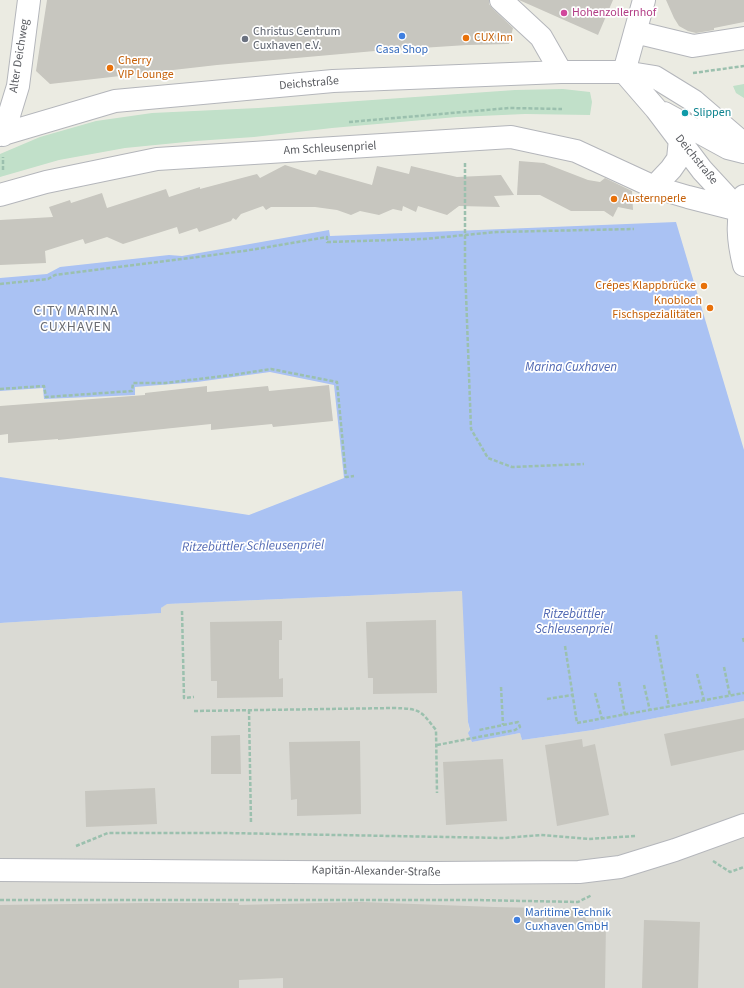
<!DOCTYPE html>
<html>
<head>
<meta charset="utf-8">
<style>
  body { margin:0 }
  canvas { display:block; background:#ebebe2 }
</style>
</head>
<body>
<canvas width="744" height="988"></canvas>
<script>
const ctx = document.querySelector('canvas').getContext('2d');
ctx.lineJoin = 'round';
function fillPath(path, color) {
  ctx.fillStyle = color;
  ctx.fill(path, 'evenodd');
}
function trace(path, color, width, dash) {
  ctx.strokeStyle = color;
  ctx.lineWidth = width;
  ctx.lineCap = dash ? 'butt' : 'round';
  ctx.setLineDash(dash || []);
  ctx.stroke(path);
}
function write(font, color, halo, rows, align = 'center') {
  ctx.font = font + ' "Source Sans 3",sans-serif';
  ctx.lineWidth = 3.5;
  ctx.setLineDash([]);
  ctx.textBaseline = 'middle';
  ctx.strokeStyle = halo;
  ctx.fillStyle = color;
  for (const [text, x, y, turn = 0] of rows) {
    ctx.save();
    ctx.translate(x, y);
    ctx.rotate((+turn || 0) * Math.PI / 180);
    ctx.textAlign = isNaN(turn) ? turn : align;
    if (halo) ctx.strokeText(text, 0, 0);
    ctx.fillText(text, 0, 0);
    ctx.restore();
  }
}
fillPath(new Path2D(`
  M463,591l5,131 4,20 48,-9 2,7 71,-10 151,-29v287h-744v-365l161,-10v-5l5,-4z`), '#dadad4');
fillPath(new Path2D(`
  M744,84v14l-8,-5 -3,-7z
  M563,89l27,3 2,10 -2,13 -65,-1 -68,3 -125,11 -78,9 -58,4 -71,7 -66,12 -59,17v-23l40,-17 56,-16 56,-8 106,-5 257,-18z`), '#c1e0c9');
fillPath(new Path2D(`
  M676,222l68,228v251l-151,29 -71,10 -2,-7 -48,9 -4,-9 2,-3 -2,-8 -6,-131 -295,13 -6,4v5l-161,10v-146l249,38 95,-37 -10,-93 -64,-13 -73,10 -62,5v8l-91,4 -1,-11 -43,3v-113l47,-4 13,-7 109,-12 13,1 147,-26 1,6z`), '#aac2f3');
fillPath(new Path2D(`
  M47,0h442v4l4,5 20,19 -4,16 -42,1 -92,6 -158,14 -167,19 -14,-13z
  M519,0h94l-15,35z
  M666,0h78v22l-30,6v2l-18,3 -8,-2 -9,-5 -5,-8z
  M519,161l25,2 44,17 12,2 5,-4 27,13 1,19 -15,-3 -5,10 -9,-6h-33l-31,-16h-23z
  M285,165l31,10 3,-5 53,15 5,-19 32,8 2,-8 46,11 44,-2 13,20 -20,1 6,11 -41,-1 -12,9 -29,-9 -2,6 -13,-6 -1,5 -9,-2 -14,6 -19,-4 -9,4 -14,-5 -22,-3h-44l-5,3 -3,-4 -22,8 -5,6 -3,-2 -2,3 -32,11 -2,-4 -18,6 -2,-7 -54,17 -16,-7 -22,7 -2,-5 -38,12 1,12 -46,2v-45l53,-3 -4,-10 21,-7 1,3 31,-10 5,15 59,-19 3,8 31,-10v2l57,-15 3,4z
  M329,385l4,36 -60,6 -1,-3 -61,6v-6l-153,16v-1l-50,4v-9l-8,1v-29l145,-11v-2l62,-7v6l61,-6 1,5z
  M436,620l1,73 -64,1v-16h-5l-2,-56z
  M282,621v19h-3v39l4,-1v19l-66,1v-17h-6l-1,-59z
  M744,718v32l-73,16 -7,-32z
  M240,735l1,39h-30v-38z
  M582,739l1,8 12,-3 14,71 -52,11 -12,-81z
  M360,741l1,73 -64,2v-17l-6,1 -2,-58z
  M503,759l4,62 -61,4 -3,-63z
  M155,788l2,36 -71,3 -1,-36z
  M361,902l133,5 92,2v12l20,1 -1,66h-322v-10l-44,2v8h-239v-83l143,-2h96v2z
  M644,920l56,2 -2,66h-56z`), '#c7c6bf');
const street = new Path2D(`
  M501,0l40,37 20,35
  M635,32l58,14 51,-8
  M624,72l32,37 46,61 37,40
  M624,72l20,-72
  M664,113l64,35 16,4
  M0,135l115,-34 218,-20 228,-9h63l31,5 39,24 50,43
  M3,135l15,-49 11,-86
  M654,187l17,-18 7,-10 2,-20
  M0,195l46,-13 111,-23 354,-22 65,14 78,36 34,10 51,13
  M744,196c-8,24 -6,45 0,69
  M0,870l436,3 143,-1 41,-5 55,-17 69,-25`);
trace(street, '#b4b6bb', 24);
trace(new Path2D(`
  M693,73l51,-7
  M349,122l160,-14 53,1
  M465,163v104l6,162 17,29 24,9 72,-3
  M3,170v-13
  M0,284l48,-5 7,-4 189,-24 83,-14v5l97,-3 72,-7 138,-3
  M0,389l44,-3 2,11 86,-6 1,-8h32l67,-8 39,-6 66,13 9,95 8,-1
  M182,611l2,87 10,-1
  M656,635l13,72
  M743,638l1,4
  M565,646l12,77 167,-30
  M724,667l6,29
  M697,674l7,26
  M619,682l6,33
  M644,685l6,26
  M501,687l2,38
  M595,693l7,26
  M547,699l25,-4
  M249,710l2,114
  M194,711l200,-3c27,1 26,2 42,22l1,63
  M437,745l78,-15 5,-3 -2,-5 -39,8
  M76,846l32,-13h117l279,5 37,-3 48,4 47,-3
  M713,861l17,11 14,-5
  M0,900h474l104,2 14,-7`), '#9bc0ae', 2.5, [4, 2]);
trace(street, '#fff', 22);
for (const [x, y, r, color] of [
  [564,13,4,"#d1479c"],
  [402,36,4,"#3f7fe0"],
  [466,38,4,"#e8710a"],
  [245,39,4,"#6b7280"],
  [110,68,4,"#e8710a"],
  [685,113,4,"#0f9aa8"],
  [614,199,4,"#e8710a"],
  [704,286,4,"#e8710a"],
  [710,308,4,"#e8710a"],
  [517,920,4,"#3f7fe0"]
]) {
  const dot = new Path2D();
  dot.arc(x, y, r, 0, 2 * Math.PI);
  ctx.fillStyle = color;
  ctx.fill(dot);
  trace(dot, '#fff', 1.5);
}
write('12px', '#b23c85', '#fff', [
  ["Hohenzollernhof",572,13]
], 'left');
write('12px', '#5b616d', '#fff', [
  ["Christus Centrum",253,32],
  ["Cuxhaven e.V.",253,46]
], 'left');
write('12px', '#c56008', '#fff', [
  ["CUX Inn",474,38],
  ["Cherry",118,61],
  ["VIP Lounge",118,75],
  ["Austernperle",622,199],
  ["Crépes Klappbrücke",696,286,"right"],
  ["Knobloch",702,301,"right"],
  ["Fischspezialitäten",702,315,"right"]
], 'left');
write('12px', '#366cbe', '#fff', [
  ["Casa Shop",402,50],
  ["Maritime Technik",525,913,"left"],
  ["Cuxhaven GmbH",525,927,"left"]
]);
write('12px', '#5a5c61', '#fff', [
  ["Alter Deichweg",20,56,-81],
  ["Deichstraße",309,84,-5],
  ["Am Schleusenpriel",330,149,-3],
  ["Deichstraße",696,160,51],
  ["Kapitän-Alexander-Straße",376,872,1]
]);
write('12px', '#0d838f', '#fff', [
  ["Slippen",693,113]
], 'left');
write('italic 13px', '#5169b3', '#fff', [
  ["Marina Cuxhaven",571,368],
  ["Ritzebüttler Schleusenpriel",253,547,-1],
  ["Ritzebüttler",574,615],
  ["Schleusenpriel",574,630]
]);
ctx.letterSpacing = '1px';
write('14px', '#6b6d73', '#fff', [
  ["CITY MARINA",76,312],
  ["CUXHAVEN",76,328]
]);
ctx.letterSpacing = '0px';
</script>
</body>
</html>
